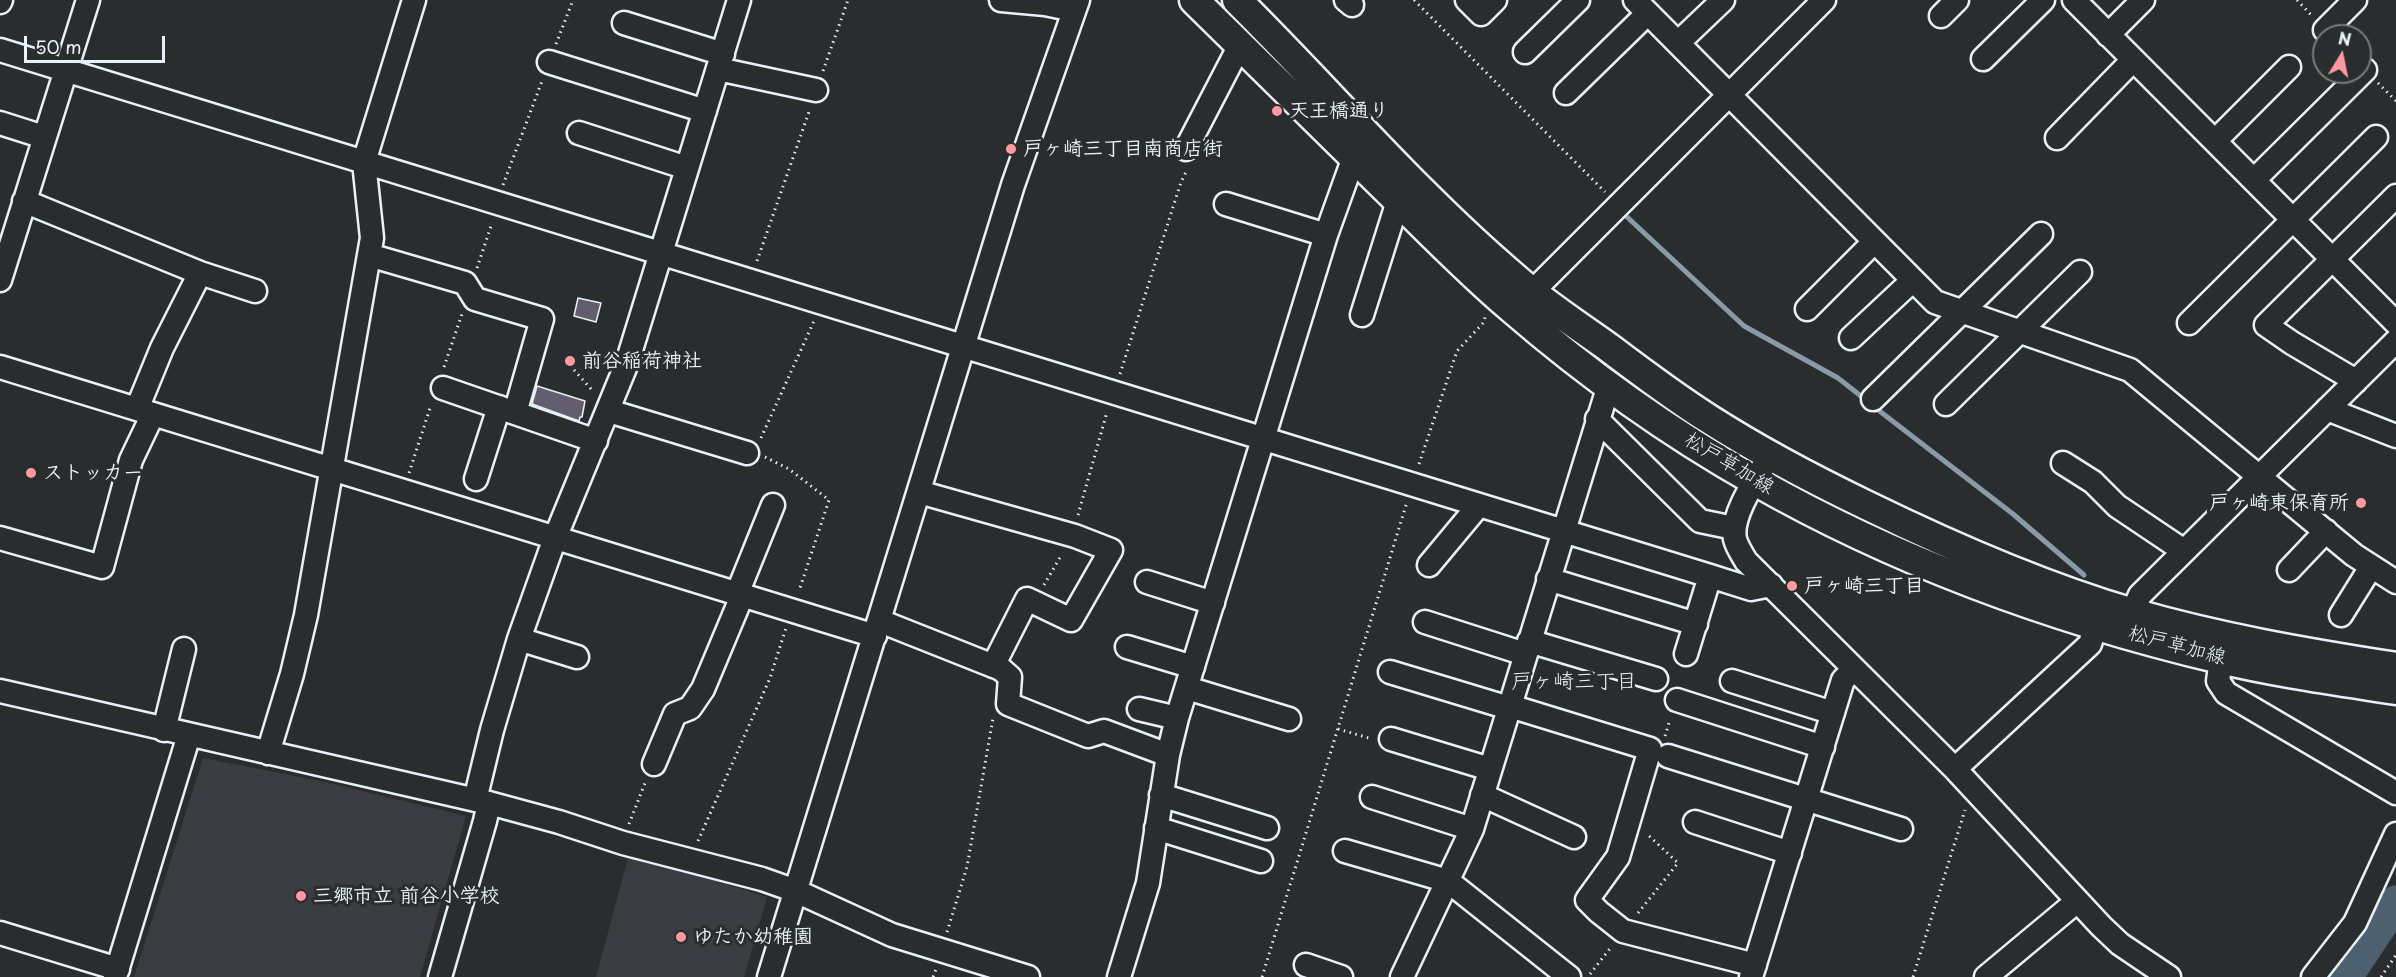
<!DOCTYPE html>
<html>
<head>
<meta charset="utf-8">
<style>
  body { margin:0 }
  #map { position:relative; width:2396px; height:977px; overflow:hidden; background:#2a2d2e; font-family:"Playpen Sans",sans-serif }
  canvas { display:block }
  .north { position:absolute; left:2312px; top:24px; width:60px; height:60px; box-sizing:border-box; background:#2a2d2e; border:2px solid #767b7f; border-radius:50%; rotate:10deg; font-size:16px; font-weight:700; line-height:24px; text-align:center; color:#e8f1f8 }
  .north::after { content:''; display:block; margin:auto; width:21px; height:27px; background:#ff9aa2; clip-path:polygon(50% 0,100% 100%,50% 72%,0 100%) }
  .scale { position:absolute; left:24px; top:36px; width:141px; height:27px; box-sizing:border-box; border:3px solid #e8f1f8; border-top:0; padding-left:8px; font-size:18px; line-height:21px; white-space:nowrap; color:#e8f1f8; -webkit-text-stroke:4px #2a2d2e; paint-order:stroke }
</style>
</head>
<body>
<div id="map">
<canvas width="2396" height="977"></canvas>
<div class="north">N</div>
<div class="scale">50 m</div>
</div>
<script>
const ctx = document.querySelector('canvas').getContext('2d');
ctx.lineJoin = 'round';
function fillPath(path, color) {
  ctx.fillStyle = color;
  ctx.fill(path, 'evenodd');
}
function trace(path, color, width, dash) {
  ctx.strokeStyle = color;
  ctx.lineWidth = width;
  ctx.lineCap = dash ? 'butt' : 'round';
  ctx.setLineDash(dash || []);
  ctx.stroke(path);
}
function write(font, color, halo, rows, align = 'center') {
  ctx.font = font + ' "Playpen Sans","Klee One",sans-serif';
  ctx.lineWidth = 6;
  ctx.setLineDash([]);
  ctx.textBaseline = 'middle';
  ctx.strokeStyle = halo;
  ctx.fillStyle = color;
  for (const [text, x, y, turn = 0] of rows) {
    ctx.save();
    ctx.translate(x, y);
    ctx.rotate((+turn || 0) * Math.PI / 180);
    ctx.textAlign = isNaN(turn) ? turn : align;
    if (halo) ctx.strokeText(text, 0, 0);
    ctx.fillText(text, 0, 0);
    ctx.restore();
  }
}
fillPath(new Path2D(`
  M203,758l122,24 141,34 -46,161h-286z
  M629,854l138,43 -23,80h-148z`), '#3b3b42');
trace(new Path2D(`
  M1626,216l118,110 94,52 28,22
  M1873,406l140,108 71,61`), '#8a9aa6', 5);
trace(new Path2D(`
  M2346,977l50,-75`), '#4c606f', 33);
const building = new Path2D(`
  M578,298l23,5 -5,19 -22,-6z
  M537,386l48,15 -3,16h-2l-1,4 -47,-17z`);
fillPath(building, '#625d6f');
trace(building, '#e8f1f8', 1.5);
const minor = new Path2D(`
  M1001,0l44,4 29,6
  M1346,0l6,5
  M1467,0l14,14 14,-14
  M1635,0l300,302 195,68 224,185 42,27
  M2074,0l322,323
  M0,2l1,-2
  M1941,16l16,-16
  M624,23l99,31
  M2325,30l30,-30
  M2108,35l35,-35
  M1678,43l45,-43
  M0,50l1710,526 41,13 20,-4
  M1525,52l53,-52
  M1983,59l60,-59
  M549,62l156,49
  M718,69l98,21
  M1566,93l82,-80
  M0,123l44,14
  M579,133l108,35
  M2057,138l76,-78
  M2215,141l74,-74
  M1186,149l54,-104
  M2254,180l111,-110
  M24,201l176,72 55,18
  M1226,204l100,31
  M369,255l96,28 10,16 67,20 -27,94
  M0,280l88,-280
  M1521,303l303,-303
  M1807,309l67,-67
  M1362,315l36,-114
  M2189,323l187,-186
  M1851,338l61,-57
  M0,367l875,269
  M2356,381l-64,-38 -26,-18 130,-129
  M443,388l153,53
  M1873,399l168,-165
  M1946,404l134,-132
  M137,409l25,-61 38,-75
  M2327,409l69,27
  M609,411l138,42
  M1597,419l103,102 34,7
  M1770,456c-12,20 -40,59 -35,83 2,8 7,15 11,22l209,208 146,157 19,18 49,33
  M2063,463l30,19 24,24 67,45
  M476,479l23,-72
  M919,492l156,44 36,14 -40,70 -44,-21 -34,67
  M0,538l102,29 29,-107 22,-46
  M1429,565l50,-60
  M2289,570l37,-39
  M1548,579l148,45
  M1147,582l66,21
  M737,594l36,-89
  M2132,613l8,-18 256,-254
  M2341,615l30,-48
  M880,621l121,48 9,8 -2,27 80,32 16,-5 64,24
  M1425,622l100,32
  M519,639l58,18
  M1529,641l127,38
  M1127,647l66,20
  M1686,654l24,-78
  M2221,659l-3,22 8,12 170,100
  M1390,672l119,36
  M1732,681l101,32
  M1187,688l102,31
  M0,691l489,112 70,19 64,21 139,36 34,12 96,44 136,42
  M1677,700l146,47
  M1510,706l140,43 -32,108 -31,43 12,12 24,19 132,34
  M1139,709l38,9
  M164,730l20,-81
  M1391,739l99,30
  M268,753l24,-79 14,-59 66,-377 -8,-76 50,-162
  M1668,756l233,73
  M654,764l21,-50 15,-6 13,-19 39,-93
  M1955,769l135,-125 6,-19
  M1161,795l106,33
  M1482,795l92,42
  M1372,797l100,32
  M475,800l17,-70 27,-91 36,-101 72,-175 112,-363
  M1695,822l95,31
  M1156,828l105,33
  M1345,851l103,30 121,96
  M0,933l118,36
  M1306,965l35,12
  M115,977l74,-242
  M440,977l45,-156 4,-18
  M769,977l244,-792 65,-185
  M1119,977l29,-94 20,-128 9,-37 149,-483 28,-78
  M1402,977l70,-148 137,-444
  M1751,977l92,-297 11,-11
  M1986,977l90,-75
  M2313,977l42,-54 41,-89`);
const major = new Path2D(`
  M1194,0c63,62 126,124 188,185 43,42 84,85 129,123 74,64 159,125 244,173 144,82 305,140 465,178 58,14 118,22 176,31
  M1237,0c93,92 177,192 277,277 29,26 62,47 94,70 33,25 66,50 101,72 50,32 103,60 157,86 86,42 175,81 267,108 86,25 174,40 263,54`);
trace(minor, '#e8f1f8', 27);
trace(major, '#e8f1f8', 33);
trace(new Path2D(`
  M1414,0l191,192
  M2297,0l15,16
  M556,44l17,-44
  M823,71l25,-71
  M2378,83l18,18
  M503,185l39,-104
  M757,261l53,-152
  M477,268l15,-45
  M444,367l18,-53
  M574,370l18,20
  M1120,374l61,-192 6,-12
  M761,438l53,-117
  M765,457l24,12 40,31 -30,91
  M1419,464l38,-113 27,-29 1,-5
  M409,473l22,-68
  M1078,515l29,-103
  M1044,585l18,-31
  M1338,729l34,10
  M1665,736l5,-17
  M629,824l16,-41
  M698,841l72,-163 16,-50
  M1638,913l40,-50 -32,-30
  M947,932l20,-65 26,-149
  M1590,974l22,-28
  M933,977l3,-8
  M1262,977l145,-475
  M1913,977l52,-167
  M2381,977l15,-22`), '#e8f1f8', 3, [1.5, 4.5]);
trace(minor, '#2a2d2e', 22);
trace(major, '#2a2d2e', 28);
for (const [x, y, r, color] of [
  [1277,111,6,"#ff9aa2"],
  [1011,149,6,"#ff9aa2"],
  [570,361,6,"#ff9aa2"],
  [31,473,6,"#ff9aa2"],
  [2361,503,6,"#ff9aa2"],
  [1792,586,6,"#ff9aa2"],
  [301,896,6,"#ff9aa2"],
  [681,937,6,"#ff9aa2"]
]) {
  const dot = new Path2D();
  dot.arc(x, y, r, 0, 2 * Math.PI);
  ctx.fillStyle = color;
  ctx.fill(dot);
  trace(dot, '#2a2d2e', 2);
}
write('bold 20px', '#e8f1f8', '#2a2d2e', [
  ["天王橋通り",1289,111],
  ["戸ヶ崎三丁目南商店街",1023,149],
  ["前谷稲荷神社",582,361],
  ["ストッカー",43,473],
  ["戸ヶ崎東保育所",2349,503,"right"],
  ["戸ヶ崎三丁目",1804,586],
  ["三郷市立 前谷小学校",313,896],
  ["ゆたか幼稚園",693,937]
], 'left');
write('20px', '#e8f1f8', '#2a2d2e', [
  ["松戸草加線",1729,464,31],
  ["松戸草加線",2177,646,15]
]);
write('21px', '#e8f1f8', '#2a2d2e', [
  ["戸ヶ崎三丁目",1574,682]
]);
</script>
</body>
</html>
